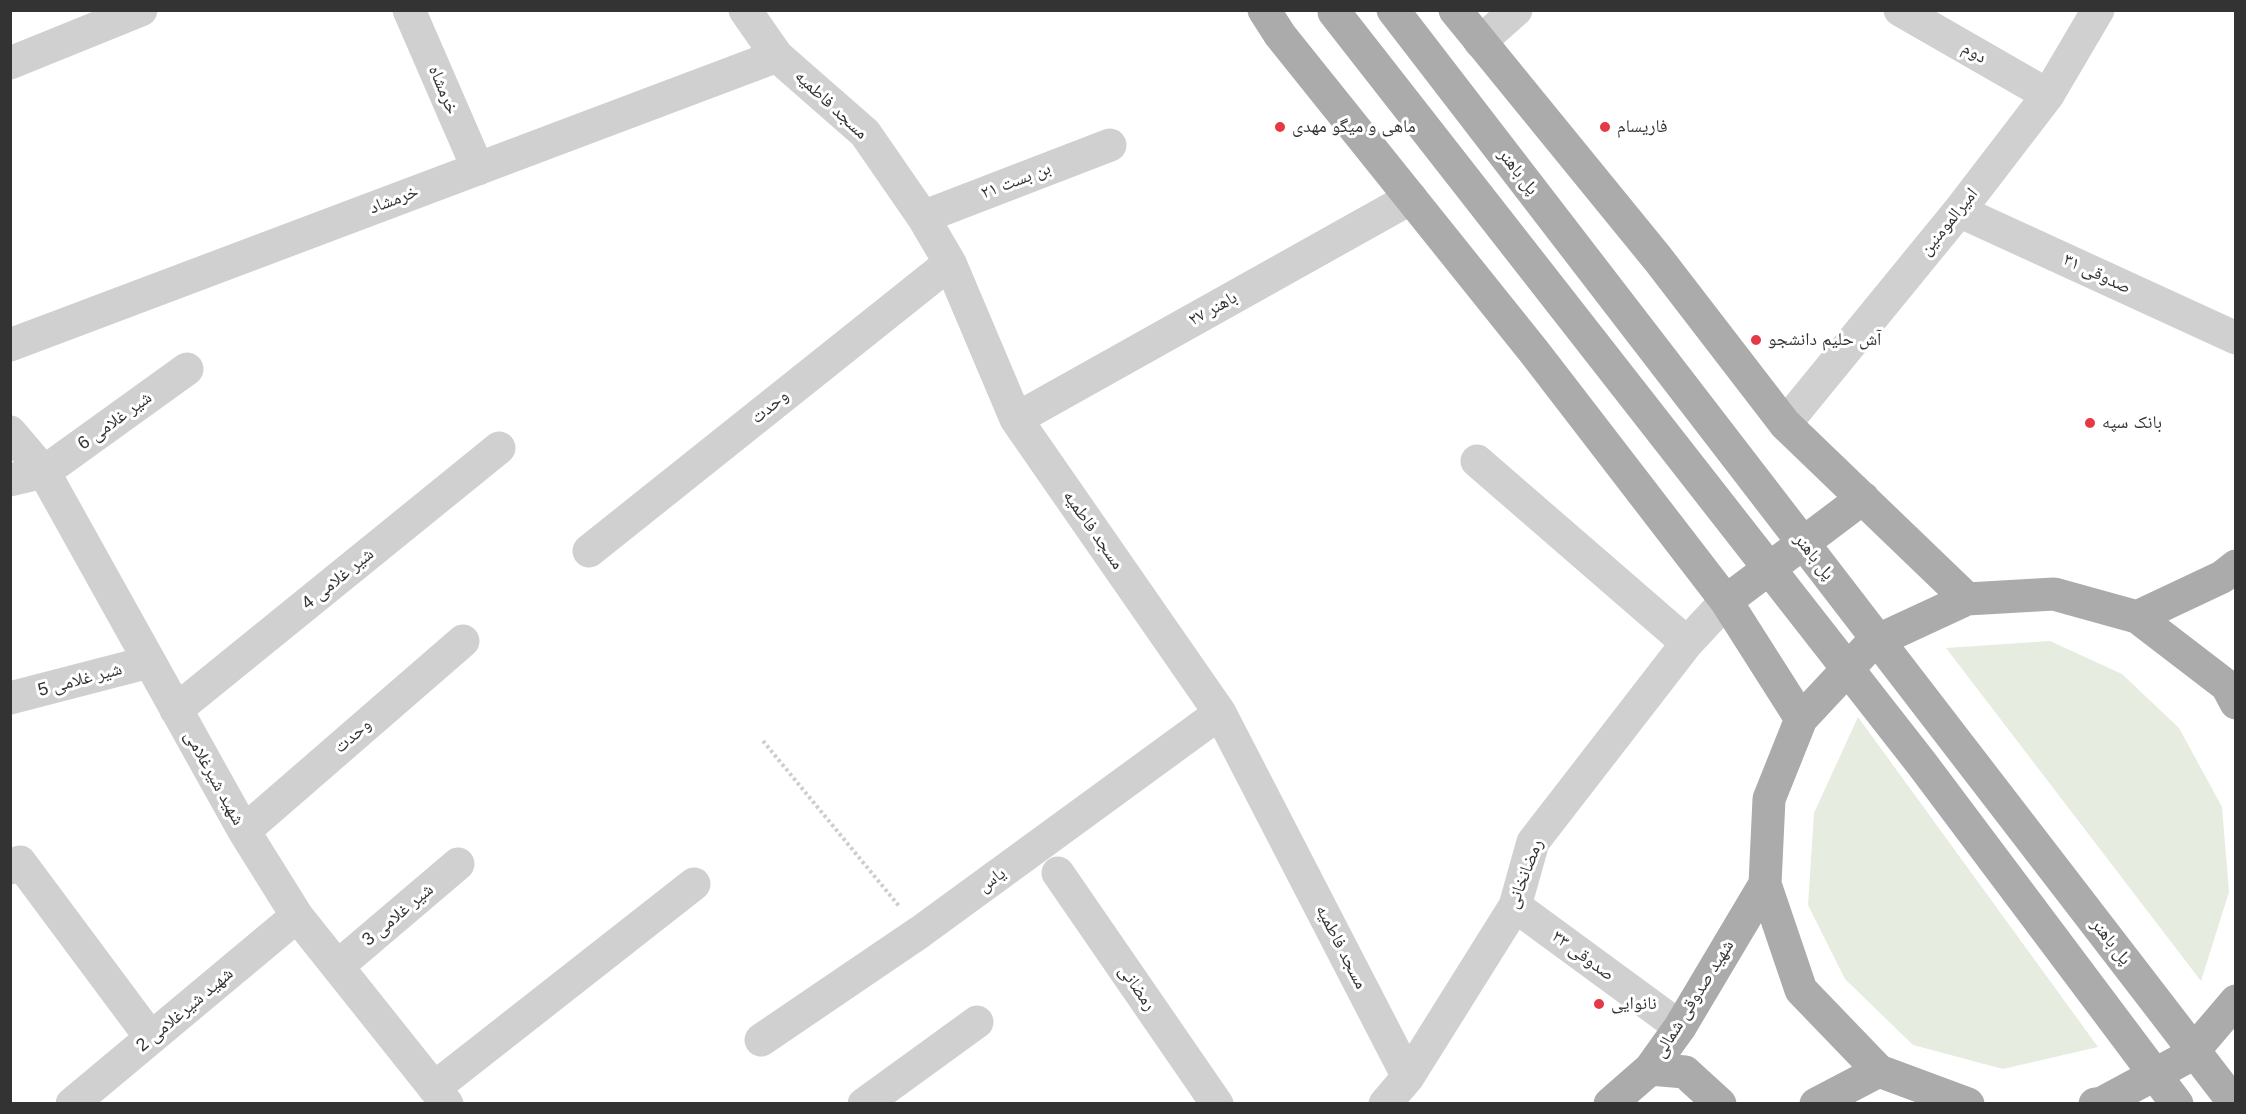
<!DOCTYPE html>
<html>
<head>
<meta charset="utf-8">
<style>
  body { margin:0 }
  #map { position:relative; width:2246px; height:1114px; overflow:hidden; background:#fff; font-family:Arial,sans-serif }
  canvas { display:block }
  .frame { position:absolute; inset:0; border:12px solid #333; pointer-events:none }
</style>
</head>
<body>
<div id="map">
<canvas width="2246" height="1114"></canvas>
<div class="frame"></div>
</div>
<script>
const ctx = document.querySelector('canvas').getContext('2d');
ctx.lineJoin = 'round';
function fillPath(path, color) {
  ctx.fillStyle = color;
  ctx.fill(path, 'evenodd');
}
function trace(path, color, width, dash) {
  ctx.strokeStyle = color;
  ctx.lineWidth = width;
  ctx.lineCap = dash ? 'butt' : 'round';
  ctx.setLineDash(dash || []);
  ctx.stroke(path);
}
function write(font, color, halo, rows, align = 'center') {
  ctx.font = font + ' Arial,"Noto Naskh Arabic",sans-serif';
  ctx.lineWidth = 6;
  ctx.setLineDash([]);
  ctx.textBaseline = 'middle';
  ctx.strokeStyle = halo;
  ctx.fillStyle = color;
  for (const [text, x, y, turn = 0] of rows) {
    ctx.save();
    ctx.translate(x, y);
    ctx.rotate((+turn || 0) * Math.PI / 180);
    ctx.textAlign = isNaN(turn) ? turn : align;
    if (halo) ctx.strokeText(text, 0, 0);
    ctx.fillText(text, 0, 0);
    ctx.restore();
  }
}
fillPath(new Path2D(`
  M2050,641l72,33 57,54 43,79 7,85 -28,89 -255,-333z
  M1858,717l240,330 -95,22 -90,-24 -68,-66 -37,-74 6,-92z`), '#e6ecdf');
trace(new Path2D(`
  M763,741l136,165`), '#cdcdcd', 4, [3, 3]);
trace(new Path2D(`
  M409,10l69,159
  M745,10l32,46 88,77 58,84 27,46 66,156 204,294 188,364
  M1900,10l148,85
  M1480,42l36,-32
  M10,63l131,-53
  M1959,211l277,127
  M923,217l187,-72
  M10,345l767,-289
  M1016,419l395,-221
  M1785,424l174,-213 89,-116 50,-85
  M10,432l34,40 200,359 53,85 150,188
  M1477,461l210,182
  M10,480l34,-8 143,-103
  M589,551l361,-288
  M10,698l139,-36
  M176,710l323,-262
  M244,831l219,-190
  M10,868l10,-6 131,176
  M1058,873l159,231
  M1515,906l165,121
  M338,966l120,-102
  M761,1040l159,-108 300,-219
  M434,1088l260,-204
  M72,1104l225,-188
  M864,1104l113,-82
  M1385,1104l23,-27 107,-171 18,-64 154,-199 39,-42`), '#d0d0d0', 33);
trace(new Path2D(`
  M1264,10l16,25 255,318 191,248 75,118
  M1455,10l203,249 127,165 182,175
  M1726,601l137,-103
  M2137,617l85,-40 14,-11
  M1650,1069l35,3 35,32
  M1610,1104l40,-35 30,-42 85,-143
  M1816,1104l63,-33
  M1968,1104l-89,-33 -78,-81 -36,-106 4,-85 32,-80 71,-76 95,-44 87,-5 83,23 90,69 9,17
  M2095,1104l7,-1 87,-47 47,-55`), '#ababab', 33);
trace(new Path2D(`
  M1393,10l842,1094
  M1334,12l588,752 255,340`), '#ababab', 33);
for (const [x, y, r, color] of [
  [1280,127,6,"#e63946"],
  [1605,127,6,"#e63946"],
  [1756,340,6,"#e63946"],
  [2090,423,6,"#e63946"],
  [1599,1004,6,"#e63946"]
]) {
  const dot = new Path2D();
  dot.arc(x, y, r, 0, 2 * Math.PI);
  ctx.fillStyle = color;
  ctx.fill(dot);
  trace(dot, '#fff', 2);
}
write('18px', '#333', '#fff', [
  ["دوم",1974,53,30],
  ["خرمشاه",443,90,67],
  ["مسجد فاطمیه",831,105,43],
  ["پل باهنر",1518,172,52],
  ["بن بست ۲۱",1016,181,-21],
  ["خرمشاد",394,200,-21],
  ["امیرالمومنین",1949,222,-51],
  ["صدوقی ۳۱",2097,274,25],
  ["باهنر ۲۷",1213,309,-29],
  ["وحدت",770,407,-39],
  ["شیر غلامی 6",115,421,-36],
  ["مسجد فاطمیه",1093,530,55],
  ["پل باهنر",1814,557,52],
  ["شیر غلامی 4",338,579,-39],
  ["شیر غلامی 5",80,680,-15],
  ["وحدت",353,736,-41],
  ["شهید شیرغلامی",214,778,61],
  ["رمضانخانی",1525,874,-69],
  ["یاس",992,880,-36],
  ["شیر غلامی 3",398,915,-40],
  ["پل باهنر",2111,942,52],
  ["مسجد فاطمیه",1341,947,63],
  ["صدوقی ۳۳",1583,956,36],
  ["رمضانی",1137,988,55],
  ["شهید صدوقی شمالی",1694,999,-58],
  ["شهید شیرغلامی 2",185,1010,-40]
]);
write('18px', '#333', '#fff', [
  ["ماهی و میگو مهدی",1292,127],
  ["فاریسام",1617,127],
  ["آش حلیم دانشجو",1768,340],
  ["بانک سپه",2102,423],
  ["نانوایی",1611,1004]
], 'left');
</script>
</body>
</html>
